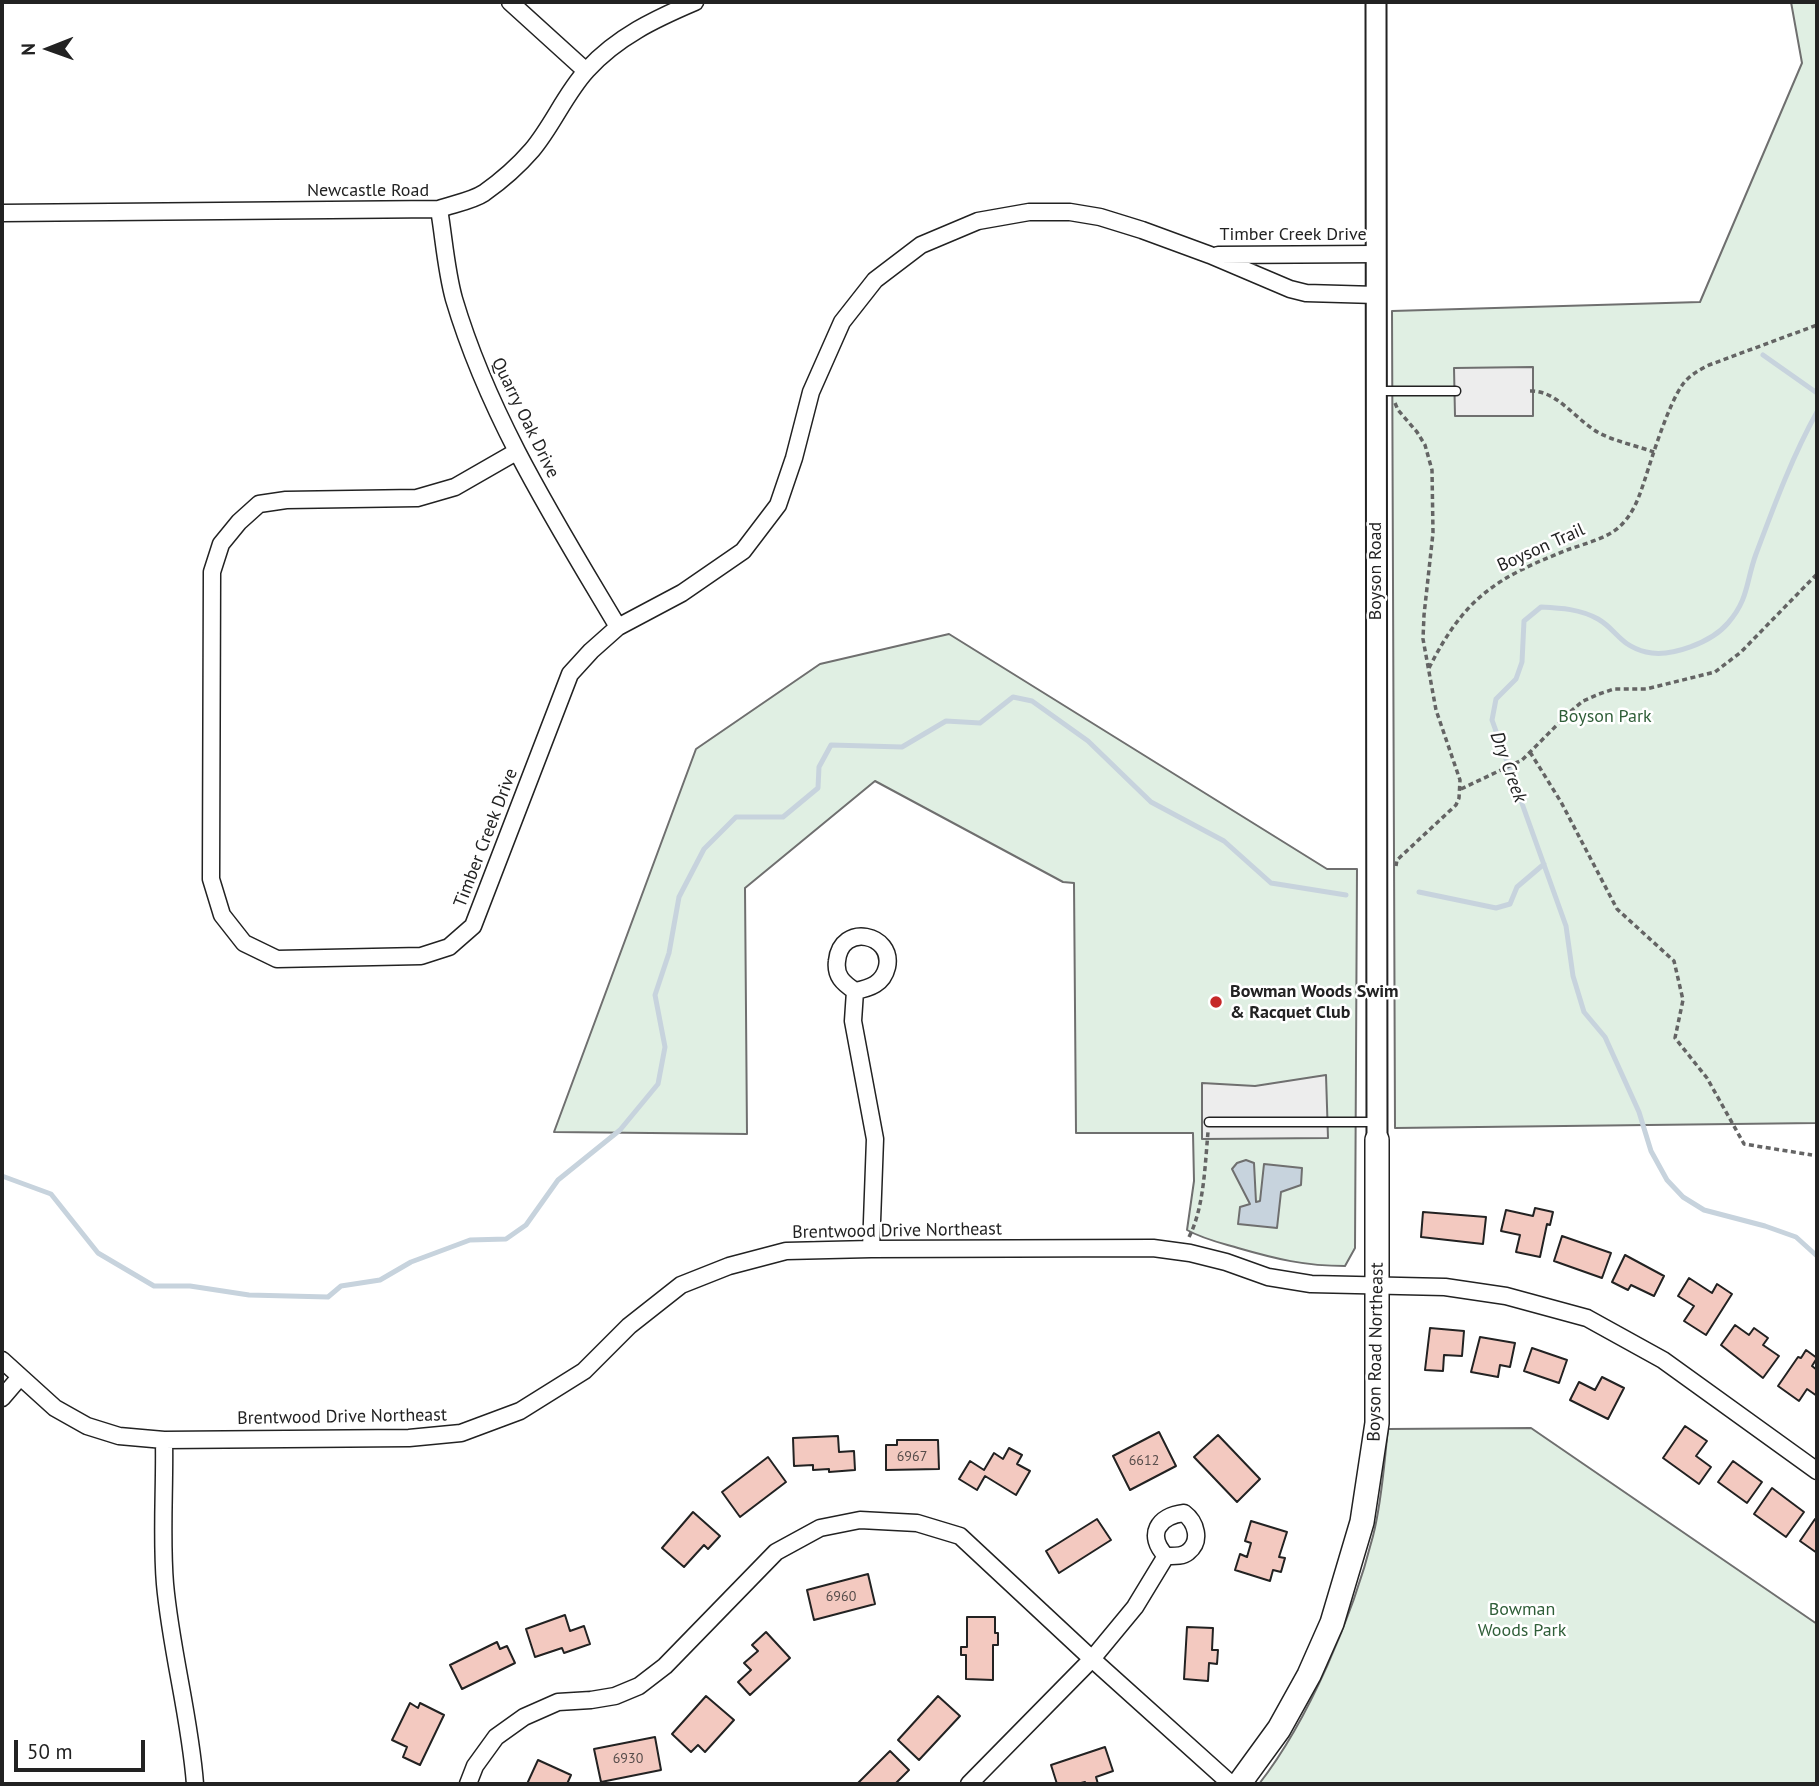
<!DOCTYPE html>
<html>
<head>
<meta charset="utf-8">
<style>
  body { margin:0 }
  #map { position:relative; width:1819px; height:1786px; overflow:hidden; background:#fff; font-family:"PT Sans",sans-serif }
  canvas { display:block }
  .frame { position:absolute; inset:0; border:4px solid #222; pointer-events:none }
  .north { position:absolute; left:14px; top:14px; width:70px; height:70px; -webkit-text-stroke:5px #fff; paint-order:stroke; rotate:269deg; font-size:19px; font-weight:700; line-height:28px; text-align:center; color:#222 }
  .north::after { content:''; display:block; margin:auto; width:24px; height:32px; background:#222; clip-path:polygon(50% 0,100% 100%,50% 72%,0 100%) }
  .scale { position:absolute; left:14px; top:1740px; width:131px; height:32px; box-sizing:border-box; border:4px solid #222; border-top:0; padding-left:9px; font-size:21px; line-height:24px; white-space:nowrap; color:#222; -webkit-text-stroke:5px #fff; paint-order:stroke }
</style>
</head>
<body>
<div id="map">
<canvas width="1819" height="1786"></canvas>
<div class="frame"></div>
<div class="north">N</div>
<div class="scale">50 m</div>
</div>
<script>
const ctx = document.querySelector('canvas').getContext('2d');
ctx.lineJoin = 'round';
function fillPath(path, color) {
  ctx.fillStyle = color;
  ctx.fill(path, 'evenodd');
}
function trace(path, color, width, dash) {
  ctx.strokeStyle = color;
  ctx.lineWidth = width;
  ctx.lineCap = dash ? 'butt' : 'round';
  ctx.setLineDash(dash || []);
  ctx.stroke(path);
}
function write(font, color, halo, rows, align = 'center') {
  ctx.font = font + ' "PT Sans",sans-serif';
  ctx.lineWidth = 5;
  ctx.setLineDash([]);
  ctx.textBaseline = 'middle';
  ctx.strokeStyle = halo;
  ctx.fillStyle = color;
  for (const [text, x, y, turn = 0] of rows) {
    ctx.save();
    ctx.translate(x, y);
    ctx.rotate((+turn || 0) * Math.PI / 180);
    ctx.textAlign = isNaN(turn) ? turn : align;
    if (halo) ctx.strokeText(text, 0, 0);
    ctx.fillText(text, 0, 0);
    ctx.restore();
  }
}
const green = new Path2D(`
  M1791,2h26v1121l-422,5 -3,-817 308,-9 102,-239z
  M949,634l378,235h30l-2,379 -10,18c-40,0 -69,-7 -107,-18 -17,-5 -35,-9 -51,-18l7,-49 -1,-48h-117l-2,-250 -11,-1 -188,-101 -130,107 2,246 -193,-2 142,-383 124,-85z
  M1531,1428l286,196v160h-558c50,-64 94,-169 114,-248 9,-35 11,-72 15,-107z`);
fillPath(green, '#e0efe3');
trace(green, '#6f6f6f', 2);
const parking = new Path2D(`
  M1533,367v49h-78l-1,-48z
  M1326,1075l2,63 -126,1v-56l53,3z`);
fillPath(parking, '#ededed');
trace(parking, '#6f6f6f', 2);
const water = new Path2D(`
  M1246,1160l8,3 2,39 4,-1 4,-37 38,4 -1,17 -20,7 -4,36 -39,-4 2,-17 10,-3 -18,-35 5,-6z`);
fillPath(water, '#c7d3dd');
trace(water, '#6f6f6f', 2);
trace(new Path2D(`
  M1763,355l54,38
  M1817,412c-25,45 -43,94 -61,142 -10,27 -7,45 -28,69 -16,19 -57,35 -82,29 -27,-7 -29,-22 -48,-33 -18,-10 -37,-11 -57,-12l-17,14 -2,41 -6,17 -20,20 -4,21 74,206 7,50 11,36 21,25 34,75 12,39 16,29 16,17 21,13 61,16 31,11 21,19
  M1419,892l77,16 14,-4 7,-17 27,-23
  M2,1176l49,18 47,59 56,33h36l59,9 79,2 13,-11 39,-6 31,-18 59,-22 36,-1 20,-14 32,-45 62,-50 38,-46 7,-37 -10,-52 14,-42 10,-56 25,-48 32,-32h47l35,-29 1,-21 12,-22 71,2 44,-26 34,2 33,-26 19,4 56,40 63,61 73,39 47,42 75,12`), '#c7d3dd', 5);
const building = new Path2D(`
  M1535,1208l18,4 -3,13 -3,-1 -7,33 -24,-5 4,-17 -19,-4 5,-21 27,6z
  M1423,1212l63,5 -3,27 -62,-7z
  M1562,1236l49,17 -9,25 -48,-17z
  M1625,1255l39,21 -10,20 -23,-11 -3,5 -16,-8z
  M1689,1278l23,15 5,-9 15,10 -26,41 -22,-14 10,-15 -16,-10z
  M1735,1325l14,10 5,-7 14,10 -5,7 16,11 -16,22 -42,-33z
  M1430,1328l34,3 -2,25 -18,-1 -1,16 -18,-1z
  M1480,1337l35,6 -5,24 -10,-2 -2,12 -27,-5z
  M1532,1348l35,12 -8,23 -35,-12z
  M1806,1350l11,8 -5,8 5,4v26l-10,-7 -8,12 -21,-15 20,-29 3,1z
  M1602,1377l22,11 -16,31 -38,-19 9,-18 16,8z
  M1685,1426l22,15 -11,15 15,11 -12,17 -36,-26z
  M1159,1432l17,34 -46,24 -17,-34z
  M1218,1435l42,44 -23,23 -43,-45z
  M838,1436l1,16 15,-1 1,19 -26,2v-3l-16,1v-5l-19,1 -1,-28z
  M897,1440h41l1,29 -53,1v-25h11z
  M1009,1448l13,7 -5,9 13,7 -14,24 -31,-19 -8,14 -18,-11 11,-18 14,9 10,-17 9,6z
  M768,1457l18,25 -46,35 -18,-25z
  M1733,1461l29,21 -15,21 -29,-21z
  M1772,1488l32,24 -18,25 -32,-23z
  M693,1512l27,24 -12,13 -4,-4 -20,22 -22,-19z
  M1097,1519l14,21 -52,33 -13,-22z
  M1815,1519l2,2v32l-17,-12z
  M1251,1521l36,11 -8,25 6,1 -4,14 -8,-2 -3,11 -35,-11 5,-16 7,3 4,-14 -6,-2z
  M868,1574l7,30 -61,16 -7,-30z
  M565,1615l5,16 14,-5 6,18 -26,9 -2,-5 -27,9 -9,-28z
  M967,1617h28v16h3v12h-5v35l-27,-1v-24h-5v-8h6z
  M1187,1627l26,1 -1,22h6l-1,14 -8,-1 -1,18 -24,-2z
  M766,1632l24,26 -40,37 -12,-13 13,-12 -7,-7 14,-12 -6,-6z
  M497,1642l3,7 7,-3 8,17 -53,26 -12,-24z
  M706,1696l28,24 -29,32 -7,-7 -7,7 -19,-18z
  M938,1696l22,20 -41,44 -21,-20z
  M410,1703l8,5 2,-5 24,12 -24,50 -17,-8 4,-10 -15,-7z
  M655,1737l6,33 -60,12 -7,-33z
  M1105,1747l8,24 -17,6 2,7h-12l-1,-2 -8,2h-20l-6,-19z
  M890,1751l19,19 -14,14h-38z
  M538,1760l33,15 -4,9h-40z`);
fillPath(building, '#f3c9c0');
trace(building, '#222', 2);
const service = new Path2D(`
  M1376,391h80
  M1209,1122h169`);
const minor = new Path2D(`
  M510,2l76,69
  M439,209c5,30 7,61 15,90 35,118 101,222 164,328
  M2,213l437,-4c14,-5 33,-8 45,-16 17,-12 35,-28 48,-43 21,-25 33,-56 55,-80 30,-33 68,-51 108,-68
  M1218,255l158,-1
  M516,452l-61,35 -38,11 -131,2 -27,4 -20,18 -18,22 -9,28 -1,307 11,36 22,28 33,16 144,-3 28,-9 24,-21 97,-252 21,-23 27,-24 64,-34 61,-42 35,-46 16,-47 17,-66 31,-70 33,-42 46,-35 57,-24 51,-9h41l30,5 42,13 68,25 80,34 16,4 70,2
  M855,991c-12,-8 -20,-15 -18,-30 4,-39 57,-27 50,6 -4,17 -17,21 -32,24l-2,30 22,118 -4,110
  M2,1360l53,48 32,18 32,10 45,4 245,-2 52,-5 59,-22 64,-40 45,-45 52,-41 48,-19 57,-15 85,-2 282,-1 37,5 36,9 42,15 43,7 134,3 61,9 81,22 76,42 154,111
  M2,1398l18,-21
  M164,1440c1,47 -3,97 1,144 6,67 25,133 30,200
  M468,1784l7,-18 21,-29 28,-20 34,-15 33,-2 24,-4 24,-10 26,-20 111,-114 44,-24 40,-8 57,3 43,13 132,123 139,125
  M969,1784l123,-125 43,-52 31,-51c-20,-21 -8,-40 18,-43 12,9 18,28 4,39 -6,5 -15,4 -22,4`);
const tertiary = new Path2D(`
  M1376,2l1,1138`);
const secondary = new Path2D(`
  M1239,1784l40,-55 30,-54 23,-52 30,-101 15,-99v-283`);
trace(service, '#222', 11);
trace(minor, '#222', 19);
trace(tertiary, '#222', 23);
trace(secondary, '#222', 26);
trace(new Path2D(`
  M1530,391c28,-1 47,31 71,43 17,8 36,12 53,18
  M1395,403l3,7 19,22 8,13 7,25 1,63 -9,82 -1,24 13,71 24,70 -1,18 -3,7 -59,55 -1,6
  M1429,668c36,-71 67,-90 138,-118 19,-7 44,-12 57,-28 11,-12 16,-28 21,-43 8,-25 24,-76 38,-95 7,-9 16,-14 26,-19l108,-40
  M1530,752l31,50 56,107 57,52 9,39 -8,38 32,40 37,66 68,11
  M1461,789l61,-29 49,-49 12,-10 16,-7 15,-5h32l69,-17 26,-20 76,-78
  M1189,1237c15,-29 16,-72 19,-105`), '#646464', 3.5, [5, 3.5]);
trace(service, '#fff', 8);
trace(minor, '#fff', 16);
trace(tertiary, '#fff', 19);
trace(secondary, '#fff', 23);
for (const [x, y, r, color] of [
  [1216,1002,7,"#c62828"]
]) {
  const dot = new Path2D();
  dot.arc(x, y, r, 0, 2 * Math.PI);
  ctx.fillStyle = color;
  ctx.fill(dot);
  trace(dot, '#fff', 2.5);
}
write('14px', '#564c4a', null, [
  ["6967",912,1457],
  ["6612",1144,1461],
  ["6960",841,1597],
  ["6930",628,1759]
]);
write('18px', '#222', '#fff', [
  ["Newcastle Road",368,191],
  ["Timber Creek Drive",1293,235],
  ["Quarry Oak Drive",525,418,64],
  ["Boyson Trail",1541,548,-24],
  ["Boyson Road",1376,571,-90],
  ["Timber Creek Drive",486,838,-69],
  ["Brentwood Drive Northeast",897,1231,-1],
  ["Boyson Road Northeast",1376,1352,-89],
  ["Brentwood Drive Northeast",342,1417,-1]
]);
write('18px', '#2f5e38', '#fff', [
  ["Boyson Park",1605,717],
  ["Bowman",1522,1610],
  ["Woods Park",1522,1631]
]);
write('bold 18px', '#222', '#fff', [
  ["Bowman Woods Swim",1230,992],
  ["& Racquet Club",1230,1013]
], 'left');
write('italic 19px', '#222', '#fff', [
  ["Dry Creek",1508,767,70]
]);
</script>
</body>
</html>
